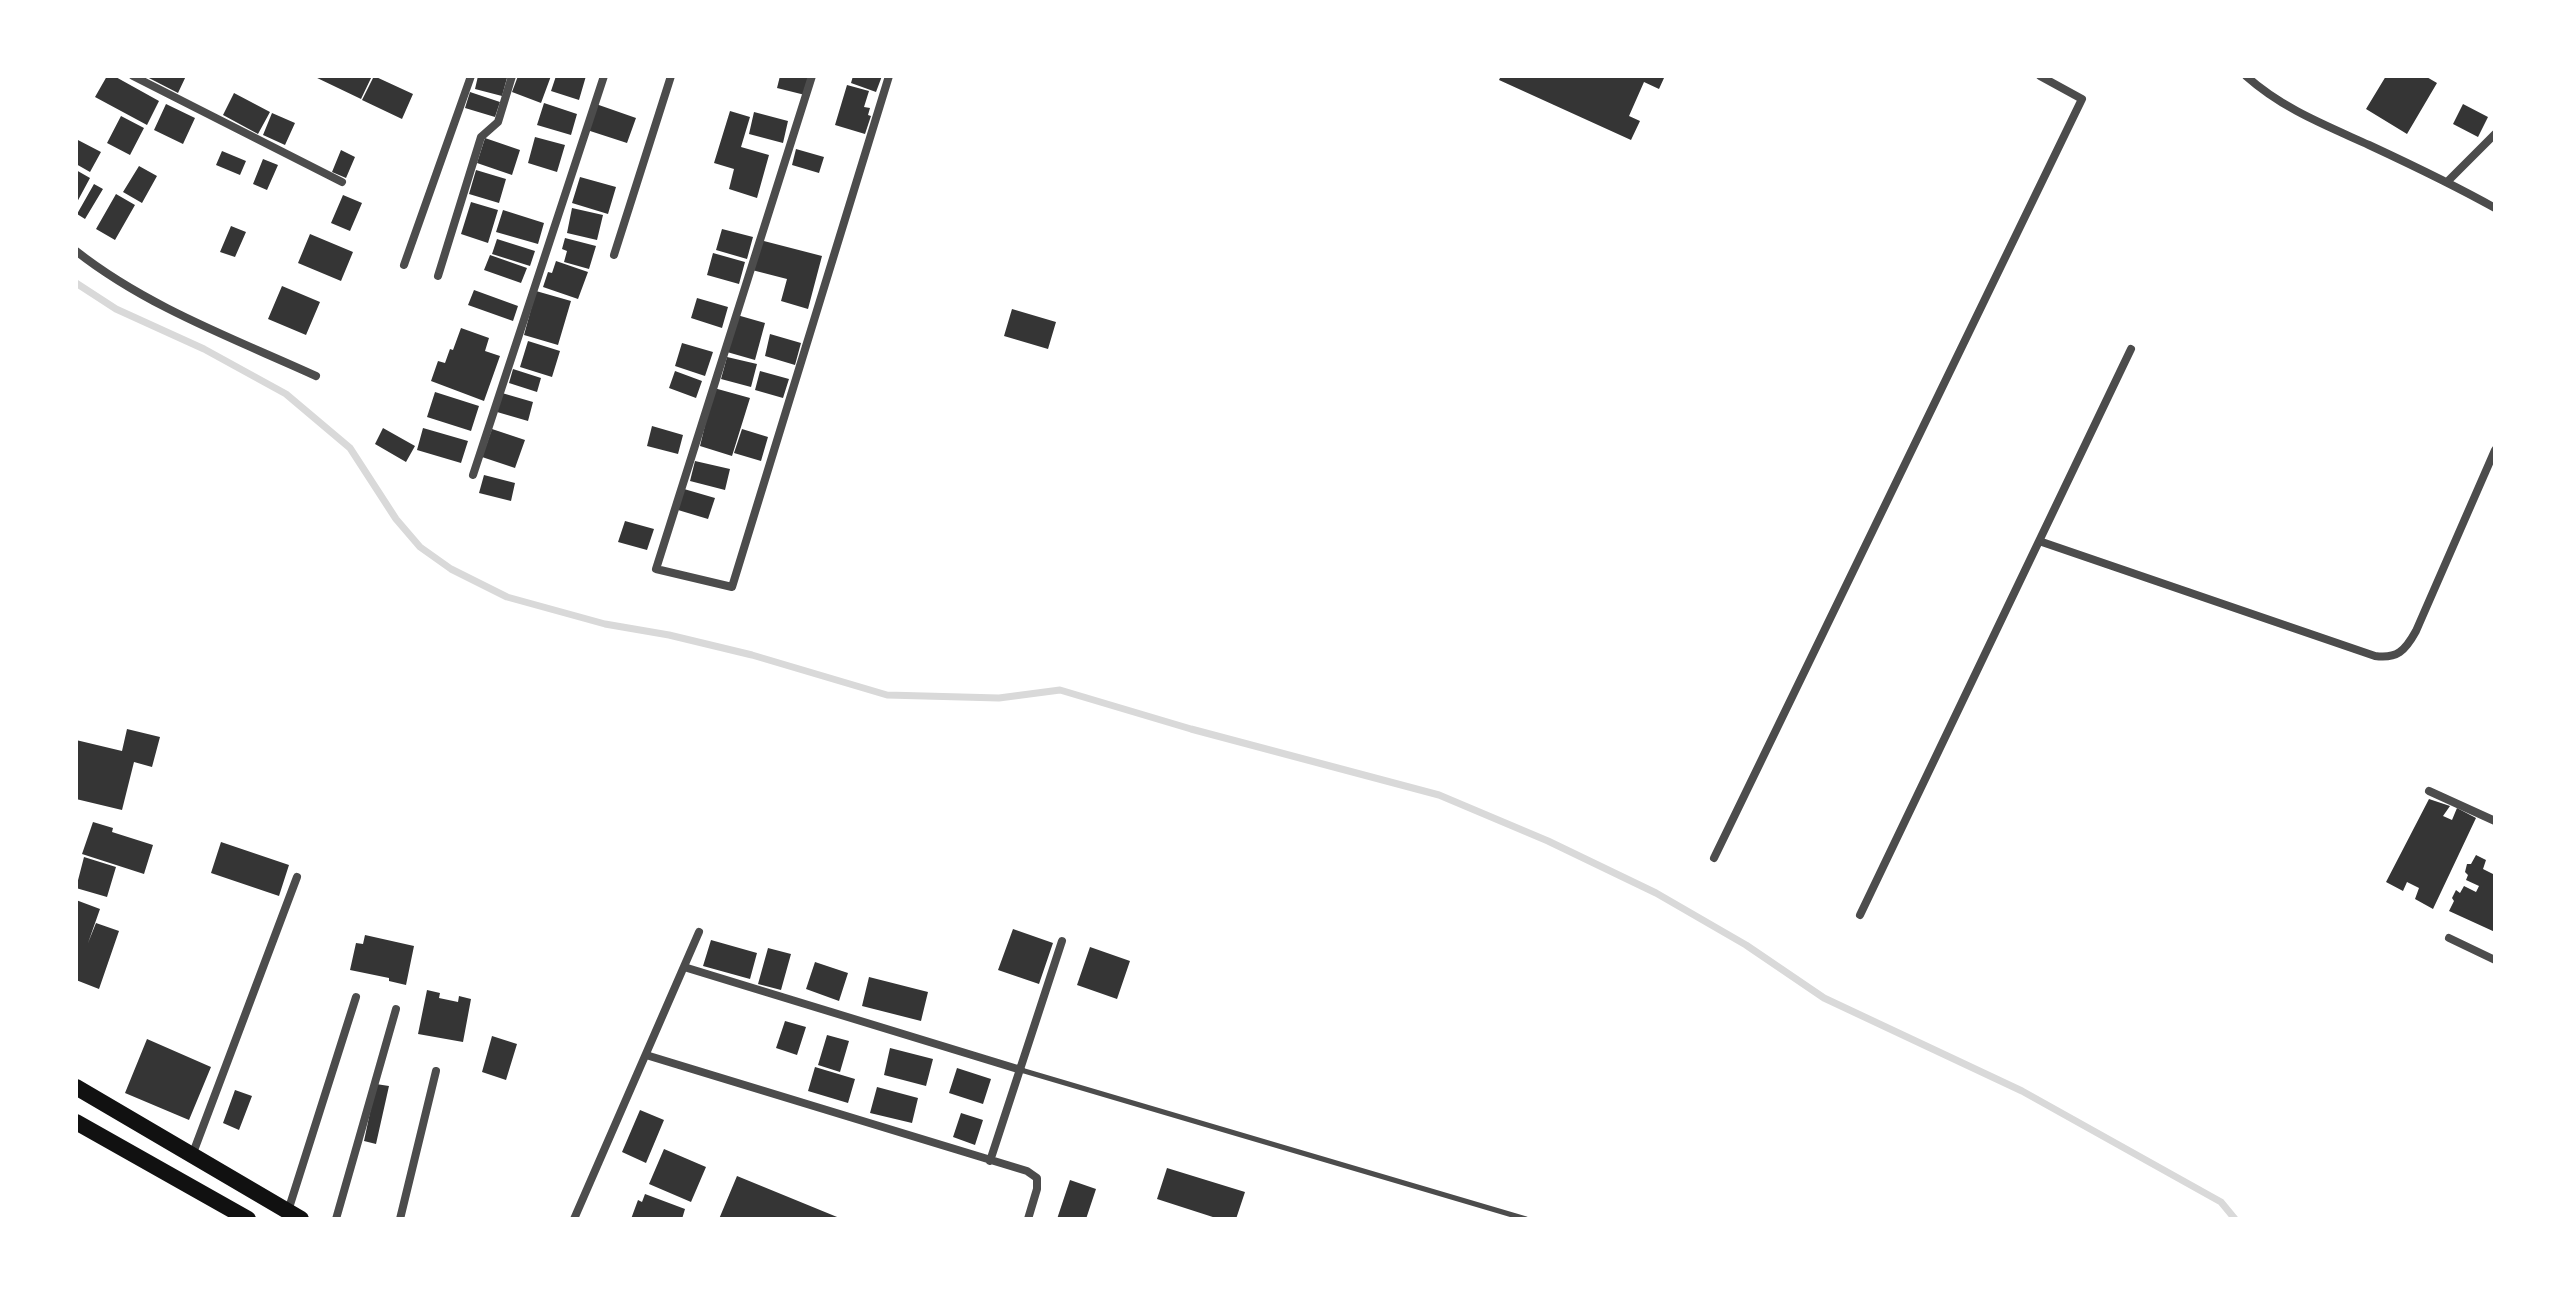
<!DOCTYPE html>
<html>
<head>
<meta charset="utf-8">
<style>
  body { margin:0 }
  #map { position:relative; width:2571px; height:1295px; overflow:hidden; background:#fff; font-family:Merriweather,serif }
  canvas { display:block }
  .frame { position:absolute; inset:0; border:78px solid #fff; pointer-events:none }
</style>
</head>
<body>
<div id="map">
<canvas width="2571" height="1295"></canvas>
<div class="frame"></div>
</div>
<script>
const ctx = document.querySelector('canvas').getContext('2d');
ctx.lineJoin = 'round';
function trace(path, color, width, dash) {
  ctx.strokeStyle = color;
  ctx.lineWidth = width;
  ctx.lineCap = dash ? 'butt' : 'round';
  ctx.setLineDash(dash || []);
  ctx.stroke(path);
}
function fillPath(path, color) {
  ctx.fillStyle = color;
  ctx.fill(path, 'evenodd');
}
trace(new Path2D(`
  M76,283l40,26 88,40 82,45 64,54 46,71 24,28 31,22 56,28 98,27 64,11 83,20 135,40 112,3 61,-8 131,39 248,66 109,46 108,52 90,52 78,53 198,93 199,111 14,17`), '#d9d9d9', 7);
fillPath(new Path2D(`
  M107,76h7l45,25 -12,24 -52,-28z
  M145,76h41l-8,17z
  M313,76h59l-11,23z
  M374,76l39,18 -11,25 -40,-19z
  M478,76l29,2 -5,18 -27,-7z
  M518,76h33l-10,27 -29,-11z
  M556,76h30l-7,24 -28,-9z
  M780,76h29l-4,19 -28,-7z
  M853,76h29l-6,16 -25,-9z
  M1501,76h159l4,2 -5,11 -15,-7 -15,34 11,5 -9,19 -132,-60z
  M2386,76h39l12,7 -30,51 -41,-25z
  M847,85l22,6 -5,16 6,1 -2,7 3,1 -6,18 -30,-9z
  M470,92l30,10 -5,15 -30,-9z
  M234,93l36,19 -12,22 -35,-19z
  M544,103l33,11 -6,21 -34,-10z
  M166,104l29,14 -12,26 -29,-14z
  M596,104l40,14 -9,25 -40,-13z
  M2463,104l25,13 -10,20 -25,-13z
  M730,111l20,6 -9,30 28,8 -12,43 -28,-9 5,-20 -20,-6z
  M754,112l34,9 -5,22 -34,-9z
  M272,113l23,10 -10,22 -22,-10z
  M121,116l23,12 -14,27 -23,-12z
  M535,137l30,8 -8,27 -29,-9z
  M485,138l35,12 -8,25 -35,-12z
  M76,139l25,13 -11,20 -14,-8z
  M796,149l28,8 -5,16 -27,-8z
  M341,150l14,7 -9,21 -14,-6z
  M222,151l24,10 -6,14 -24,-10z
  M263,159l15,6 -11,25 -14,-6z
  M139,166l18,10 -15,27 -19,-11z
  M76,170l14,8 -14,26z
  M476,170l30,9 -7,24 -30,-9z
  M580,177l36,10 -8,27 -36,-11z
  M94,184l9,5 -18,30 -8,-5z
  M116,194l19,11 -20,35 -19,-11z
  M343,195l19,8 -12,28 -19,-8z
  M471,202l27,8 -10,33 -27,-9z
  M572,208l31,7 -6,25 -30,-7z
  M503,210l41,13 -6,21 -42,-12z
  M231,226l15,6 -11,25 -15,-5z
  M722,229l31,8 -6,22 -31,-9z
  M310,234l43,18 -12,29 -43,-18z
  M565,238l31,8 -7,23 -25,-7 3,-11 -5,-2z
  M497,239l38,12 -5,15 -38,-12z
  M760,240l62,16 -14,53 -27,-8 6,-22 -35,-9z
  M713,253l32,9 -6,22 -32,-9z
  M490,255l37,13 -6,15 -37,-13z
  M556,261l32,11 -10,27 -35,-12 5,-15 4,1z
  M282,286l38,16 -14,33 -38,-16z
  M474,290l44,16 -5,15 -45,-16z
  M536,291l35,10 -13,44 -34,-10z
  M697,298l31,9 -6,21 -31,-10z
  M1012,309l44,13 -8,27 -44,-13z
  M737,315l28,8 -10,37 -28,-8z
  M461,328l28,10 -4,13 15,5 -16,45 -53,-20 7,-20 7,2 5,-14 3,1z
  M770,334l31,9 -6,22 -30,-9z
  M528,341l32,10 -8,26 -32,-10z
  M682,343l31,9 -8,24 -30,-10z
  M727,357l30,7 -6,23 -30,-8z
  M513,369l28,9 -4,14 -28,-9z
  M675,371l27,10 -6,17 -27,-10z
  M760,371l29,8 -6,19 -28,-8z
  M714,388l36,10 -18,58 -32,-10z
  M435,392l44,14 -8,25 -44,-14z
  M502,393l31,9 -5,19 -31,-9z
  M652,426l31,9 -5,19 -31,-8z
  M383,428l32,18 -9,16 -31,-18z
  M423,428l45,13 -7,22 -44,-13z
  M492,429l33,11 -10,28 -33,-11z
  M742,429l26,8 -7,24 -27,-8z
  M695,461l35,8 -5,21 -35,-9z
  M484,475l31,8 -4,18 -32,-8z
  M684,489l31,9 -7,21 -30,-9z
  M625,521l29,8 -7,21 -29,-8z
  M127,729l33,8 -8,30 -18,-5 -12,48 -46,-11v-59l46,11z
  M2429,799l21,7 -7,10 9,4 5,-12 19,10 -43,91 -18,-10 4,-11 -12,-6 -4,9 -17,-9z
  M93,822l20,6 -1,4 41,13 -9,29 -62,-20z
  M221,842l68,23 -10,31 -68,-23z
  M2476,855l10,5 -3,9 12,6v57l-46,-21 5,-10 -2,-3 4,-8 4,3 4,-7 12,6 3,-6 -13,-6 2,-5 -3,-3 2,-8h4z
  M84,857l32,10 -9,30 -31,-9z
  M76,900l24,9 -12,34 8,-20 23,8 -20,58 -23,-9z
  M1013,929l40,14 -14,41 -41,-14z
  M365,935l49,11 -8,39 -17,-4v-3l-39,-8 6,-27 7,1z
  M711,940l46,13 -7,26 -47,-13z
  M1090,947l40,14 -13,38 -40,-14z
  M768,948l23,6 -10,36 -23,-6z
  M815,962l33,11 -9,28 -33,-12z
  M869,977l59,15 -7,29 -59,-15z
  M427,990l13,3 -1,5 19,4 1,-6 12,3 -8,43 -45,-8z
  M785,1021l21,6 -9,28 -21,-7z
  M827,1035l22,6 -9,31 -22,-7z
  M492,1036l25,8 -11,36 -24,-8z
  M147,1039l64,28 -22,53 -64,-27z
  M890,1048l43,11 -7,27 -42,-11z
  M815,1067l40,12 -7,24 -40,-12z
  M957,1068l34,11 -8,25 -34,-11z
  M376,1084l13,2 -13,58 -12,-3z
  M877,1087l41,11 -6,25 -42,-10z
  M235,1090l17,6 -13,34 -16,-7z
  M640,1110l24,10 -18,43 -24,-11z
  M961,1113l22,7 -8,25 -22,-8z
  M664,1149l42,18 -15,35 -42,-18z
  M1167,1168l78,24 -9,27h-17l-62,-20z
  M737,1176l105,43h-123z
  M1070,1180l26,9 -10,30h-29z
  M645,1194l40,15 -3,10h-51l7,-19 4,2z`), '#353535');
trace(new Path2D(`
  M1021,1070l505,149`), '#4c4c4c', 5);
trace(new Path2D(`
  M133,76l209,106
  M812,76l-156,493 76,18 157,-511
  M2246,76c37,33 79,49 123,69 43,20 85,40 126,63
  M2448,181l47,-47
  M76,251c71,56 159,88 240,125
  M614,255l57,-179
  M404,265l67,-189
  M438,276l43,-139 17,-15 14,-46
  M473,475l131,-399
  M2039,541l336,115c22,3 30,-5 41,-25l79,-181
  M2429,791l66,30
  M1714,858l368,-759 -42,-23
  M1860,915l271,-566
  M2449,938l46,22
  M684,967l337,103
  M646,1055l381,116 10,7v11l-9,30
  M193,1153l104,-276
  M990,1161l72,-220
  M288,1211l68,-214
  M336,1219l60,-210
  M400,1219l36,-148
  M574,1219l125,-287`), '#4c4c4c', 8);
trace(new Path2D(`
  M76,1087l225,132
  M76,1122l172,97`), '#111', 16);
</script>
</body>
</html>
